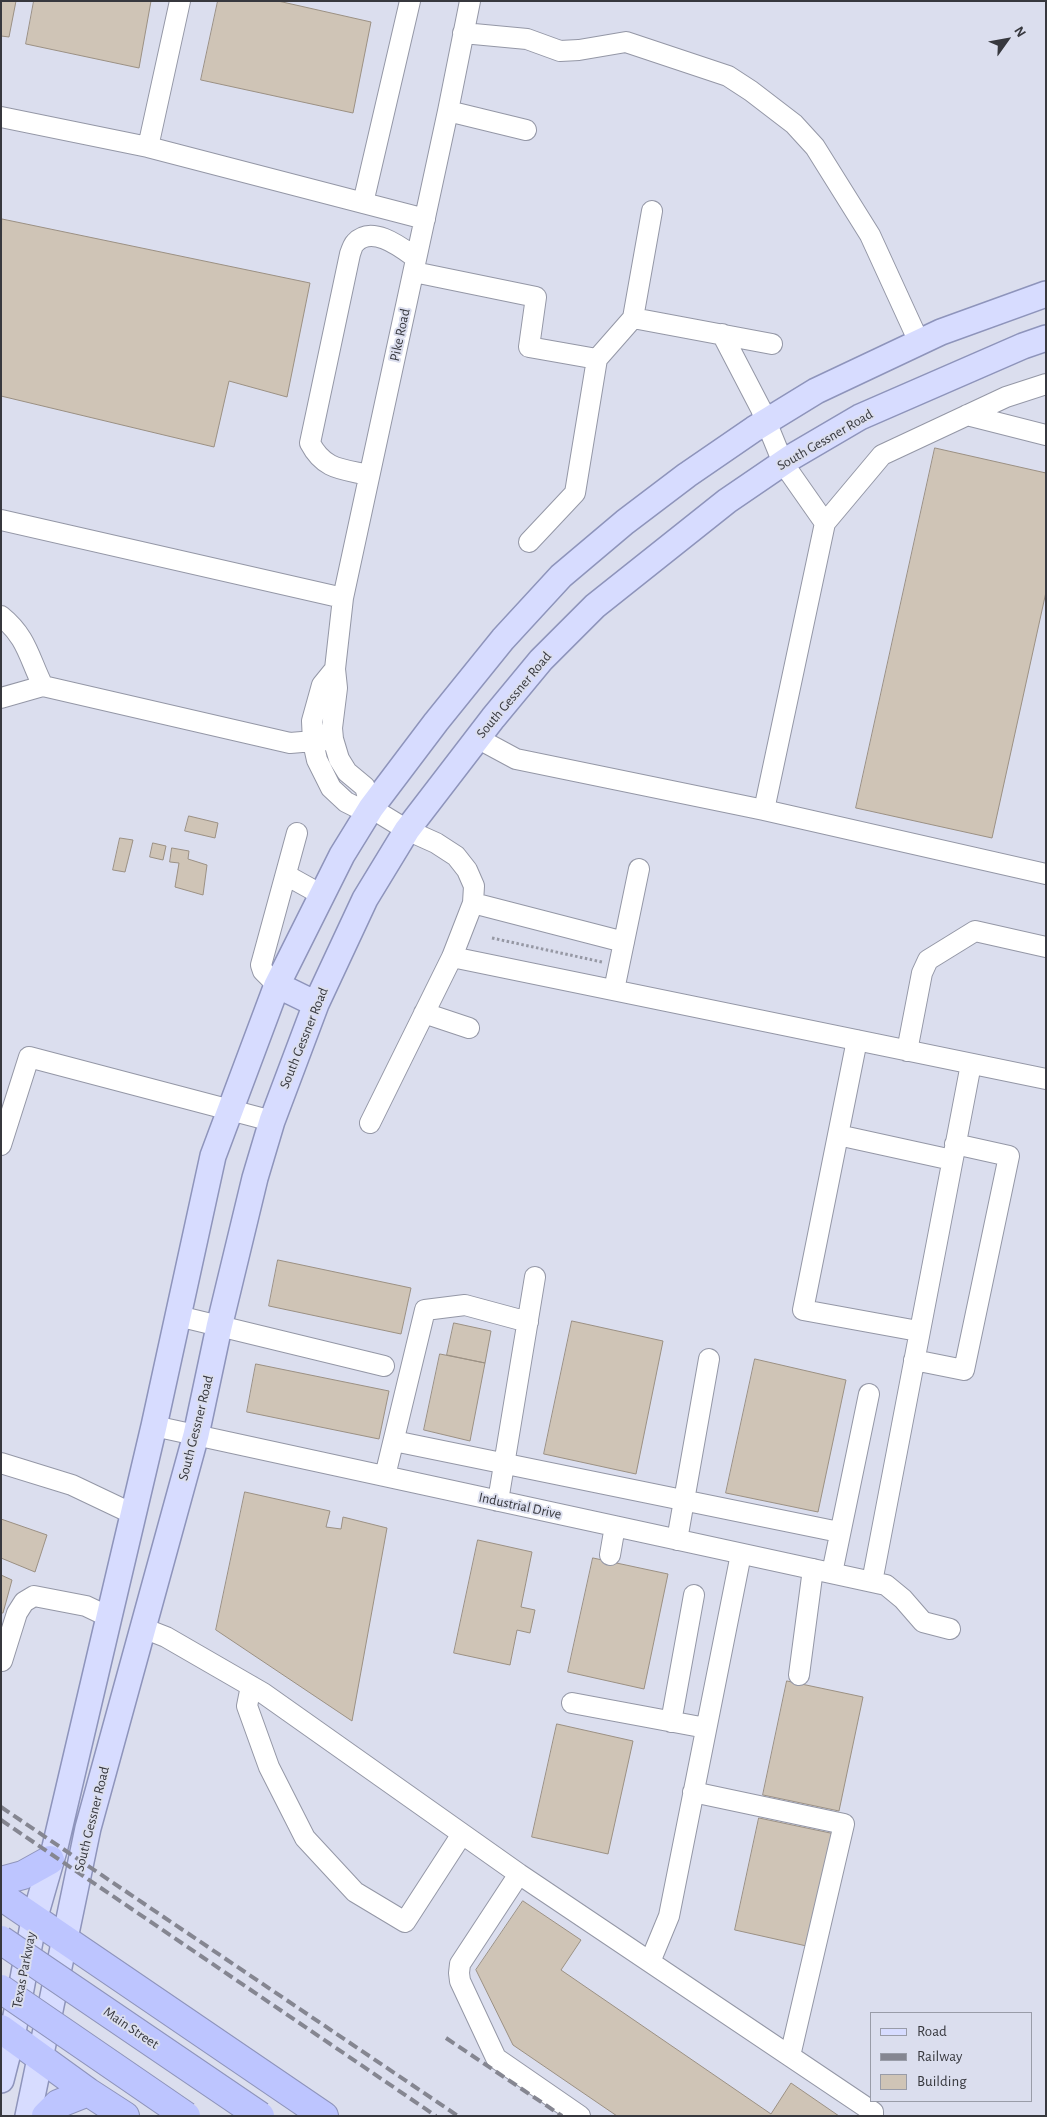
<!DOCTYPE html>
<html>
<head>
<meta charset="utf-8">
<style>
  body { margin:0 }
  #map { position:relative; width:1047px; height:2117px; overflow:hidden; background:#dbdeee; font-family:"Alegreya Sans",sans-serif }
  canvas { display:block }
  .frame { position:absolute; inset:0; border:2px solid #37383e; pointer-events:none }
  .legend { position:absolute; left:870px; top:2012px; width:162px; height:90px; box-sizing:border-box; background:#dbdeee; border:1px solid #999ca8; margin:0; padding:6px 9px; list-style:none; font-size:15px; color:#37383e }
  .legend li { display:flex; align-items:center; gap:10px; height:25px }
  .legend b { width:25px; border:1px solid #999ca8 }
  .north { position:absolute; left:982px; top:15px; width:50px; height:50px; -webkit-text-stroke:4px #dbdeee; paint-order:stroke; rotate:58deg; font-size:14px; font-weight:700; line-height:20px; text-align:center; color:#37383e }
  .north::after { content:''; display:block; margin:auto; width:18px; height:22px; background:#37383e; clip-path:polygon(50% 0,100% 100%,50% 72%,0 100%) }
</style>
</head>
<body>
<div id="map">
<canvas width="1047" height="2117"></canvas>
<div class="frame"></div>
<ul class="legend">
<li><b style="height:6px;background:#d7dcff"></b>Road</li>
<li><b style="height:6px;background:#858691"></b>Railway</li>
<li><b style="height:14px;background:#cfc4b6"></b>Building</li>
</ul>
<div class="north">N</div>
</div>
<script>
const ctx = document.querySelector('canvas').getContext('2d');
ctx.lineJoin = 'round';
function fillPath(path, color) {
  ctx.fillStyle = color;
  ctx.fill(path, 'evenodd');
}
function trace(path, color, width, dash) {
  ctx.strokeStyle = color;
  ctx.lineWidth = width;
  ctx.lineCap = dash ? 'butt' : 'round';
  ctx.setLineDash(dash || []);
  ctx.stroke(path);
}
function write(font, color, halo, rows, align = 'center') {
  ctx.font = font + ' "Alegreya Sans",sans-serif';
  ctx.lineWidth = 4;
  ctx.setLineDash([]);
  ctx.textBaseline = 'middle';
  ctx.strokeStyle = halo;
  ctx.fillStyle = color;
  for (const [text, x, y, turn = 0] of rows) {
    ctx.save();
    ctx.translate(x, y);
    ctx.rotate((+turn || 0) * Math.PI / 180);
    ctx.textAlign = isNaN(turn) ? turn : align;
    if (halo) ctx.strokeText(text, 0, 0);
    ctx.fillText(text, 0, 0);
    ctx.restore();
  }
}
const building = new Path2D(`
  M1,1h15l-7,36 -8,-1z
  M34,1h117l-12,67 -113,-24z
  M218,1h60l93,21 -18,91 -152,-33z
  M2,219l308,64 -23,114 -58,-16 -15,66 -213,-51z
  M935,448l111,25v119l-54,246 -136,-30z
  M189,816l29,7 -3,15 -30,-7z
  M120,838l13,2 -8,32 -12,-2z
  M153,843l13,3 -3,14 -13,-3z
  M172,848l17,3 -1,8 19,6 -4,30 -28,-8 4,-24 -9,-1z
  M278,1260l133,28 -10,46 -132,-28z
  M572,1321l91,20 -27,133 -92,-20z
  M454,1323l37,8 -6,32 -38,-8z
  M440,1354l45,9 -15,78 -46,-11z
  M755,1359l91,21 -28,132 -92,-19z
  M256,1364l133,27 -10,48 -132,-27z
  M245,1492l85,19 -4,16 15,2 2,-12 44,11 -35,193 -136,-91z
  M1,1519l46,16 -12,37 -34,-14z
  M478,1540l54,12 -11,55 14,3 -5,23 -13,-3 -7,35 -56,-12z
  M593,1558l75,16 -24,115 -76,-17z
  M1,1575l11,5 -9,33h-2z
  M787,1681l76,16 -24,114 -76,-16z
  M557,1724l76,17 -25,113 -76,-17z
  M759,1818l76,16 -24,113 -76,-17z
  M523,1901l58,39 -20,30 210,144 20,-31 48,33h-222l-104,-71 -37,-75z`);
fillPath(building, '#cfc4b6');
trace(building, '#9b9083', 1);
const minor = new Path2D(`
  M463,33l64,6 33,12 19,-1 47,-8 102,34 23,15 43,33 21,23 55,88 49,107
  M448,111l78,19
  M1,117l147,30 277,72
  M148,147l32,-146
  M363,203l47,-202
  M414,272l122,25 -7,50 68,12 -22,134 -46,49
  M633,318l19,-107
  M597,359l36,-41 139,26
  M967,415l79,20
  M369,475c-27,-6 -45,-5 -59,-32l40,-189c1,-3 3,-9 5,-11 17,-19 47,5 61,15
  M1,520l342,78
  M825,523l57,-68 124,-58 40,-13
  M1,616c26,21 28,42 42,70
  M335,669l-13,16 -10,36 1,21 4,18 14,28 15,14 8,4 17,2 36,22 29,13 20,13 11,14 7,16 -1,17 -21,54 -82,166
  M1,698l42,-12 247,57 36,-3
  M477,738l39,21 248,51 61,-287 -42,-60 -22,-54 -39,-75
  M371,808l-6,-21 -18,-15 -8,-13 -6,-20 -1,-11 5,-40 -2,-19 8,-71 105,-487 22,-110
  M764,810l282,64
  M286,875l36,20
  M473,903l151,39
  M452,957l594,122
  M277,985l-14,-14 -2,-6 36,-132
  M614,990l25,-121
  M424,1013l45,15
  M857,1040l-54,270 115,21
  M907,1051l15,-78 6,-13 47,-29 71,16
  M838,1135l114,25
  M1,1145l28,-88 243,64
  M178,1316l206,50
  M914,1360l50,10 45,-214 -54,-12
  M154,1426l732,159 17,14 20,23 27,7
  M394,1441l445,91
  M1,1463l71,22 61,29
  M385,1476l40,-166 40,-5 63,17
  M498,1501l37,-224
  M677,1540l32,-181
  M610,1555l5,-29
  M832,1573l37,-179
  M872,1582l99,-518
  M143,1628l23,9 97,56 256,181 354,238v4
  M2,1661l15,-48 7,-11 10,-6 52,10 23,11
  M799,1675l14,-106
  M251,1686l-4,20 22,61 36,71 50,54 50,30 57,-88
  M572,1703l134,25
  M671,1722l23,-127
  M693,1792l151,32 -54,232
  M519,1874l-59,90 -1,9 1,8 36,77 84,58
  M650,1962l19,-46 72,-362`);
const major = new Path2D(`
  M277,985l39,19
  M1,2080l11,-43 22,-117 21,-73 54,-230 45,-191 59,-270 64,-171 65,-130 29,-47 65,-86 67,-83 58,-63 64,-54 62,-47 67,-46 62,-38 125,-59 105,-38
  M28,2116l60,-288 108,-393 23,-108 36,-149 17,-57 44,-117 49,-105 42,-69 86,-112 48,-58 54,-54 132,-105 63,-43 70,-41 163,-71 23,-8`);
const highway = new Path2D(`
  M1,1881l22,-6 27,-15
  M1,1896l323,220
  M1,2029l87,63 37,24
  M46,2116l12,-12 30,-12`);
trace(minor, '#9497a6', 22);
trace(major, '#8e94bb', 28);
trace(highway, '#8e94bb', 30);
trace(new Path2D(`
  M492,938l110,24`), '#9698a4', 3, [2.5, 2.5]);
trace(minor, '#fff', 20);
trace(major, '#d7dcff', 25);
trace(highway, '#bdc5ff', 28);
trace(new Path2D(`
  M1,1807l457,309
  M1,1820l435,296
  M446,2038l116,78`), '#858691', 4, [10, 5]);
const highwayBridge = new Path2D(`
  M1,1940l259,176
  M1,1989l185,127`);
trace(highwayBridge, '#8e94bb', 30, []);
trace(highwayBridge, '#bdc5ff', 28);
write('14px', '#37383e', '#dbdeee', [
  ["Pike Road",400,335,-78],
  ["South Gessner Road",825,440,-30],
  ["South Gessner Road",514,695,-50],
  ["South Gessner Road",304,1038,-68],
  ["South Gessner Road",196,1428,-76],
  ["Industrial Drive",520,1506,12],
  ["South Gessner Road",92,1819,-76],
  ["Texas Parkway",24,1970,-79],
  ["Main Street",131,2028,34]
]);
</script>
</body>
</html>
